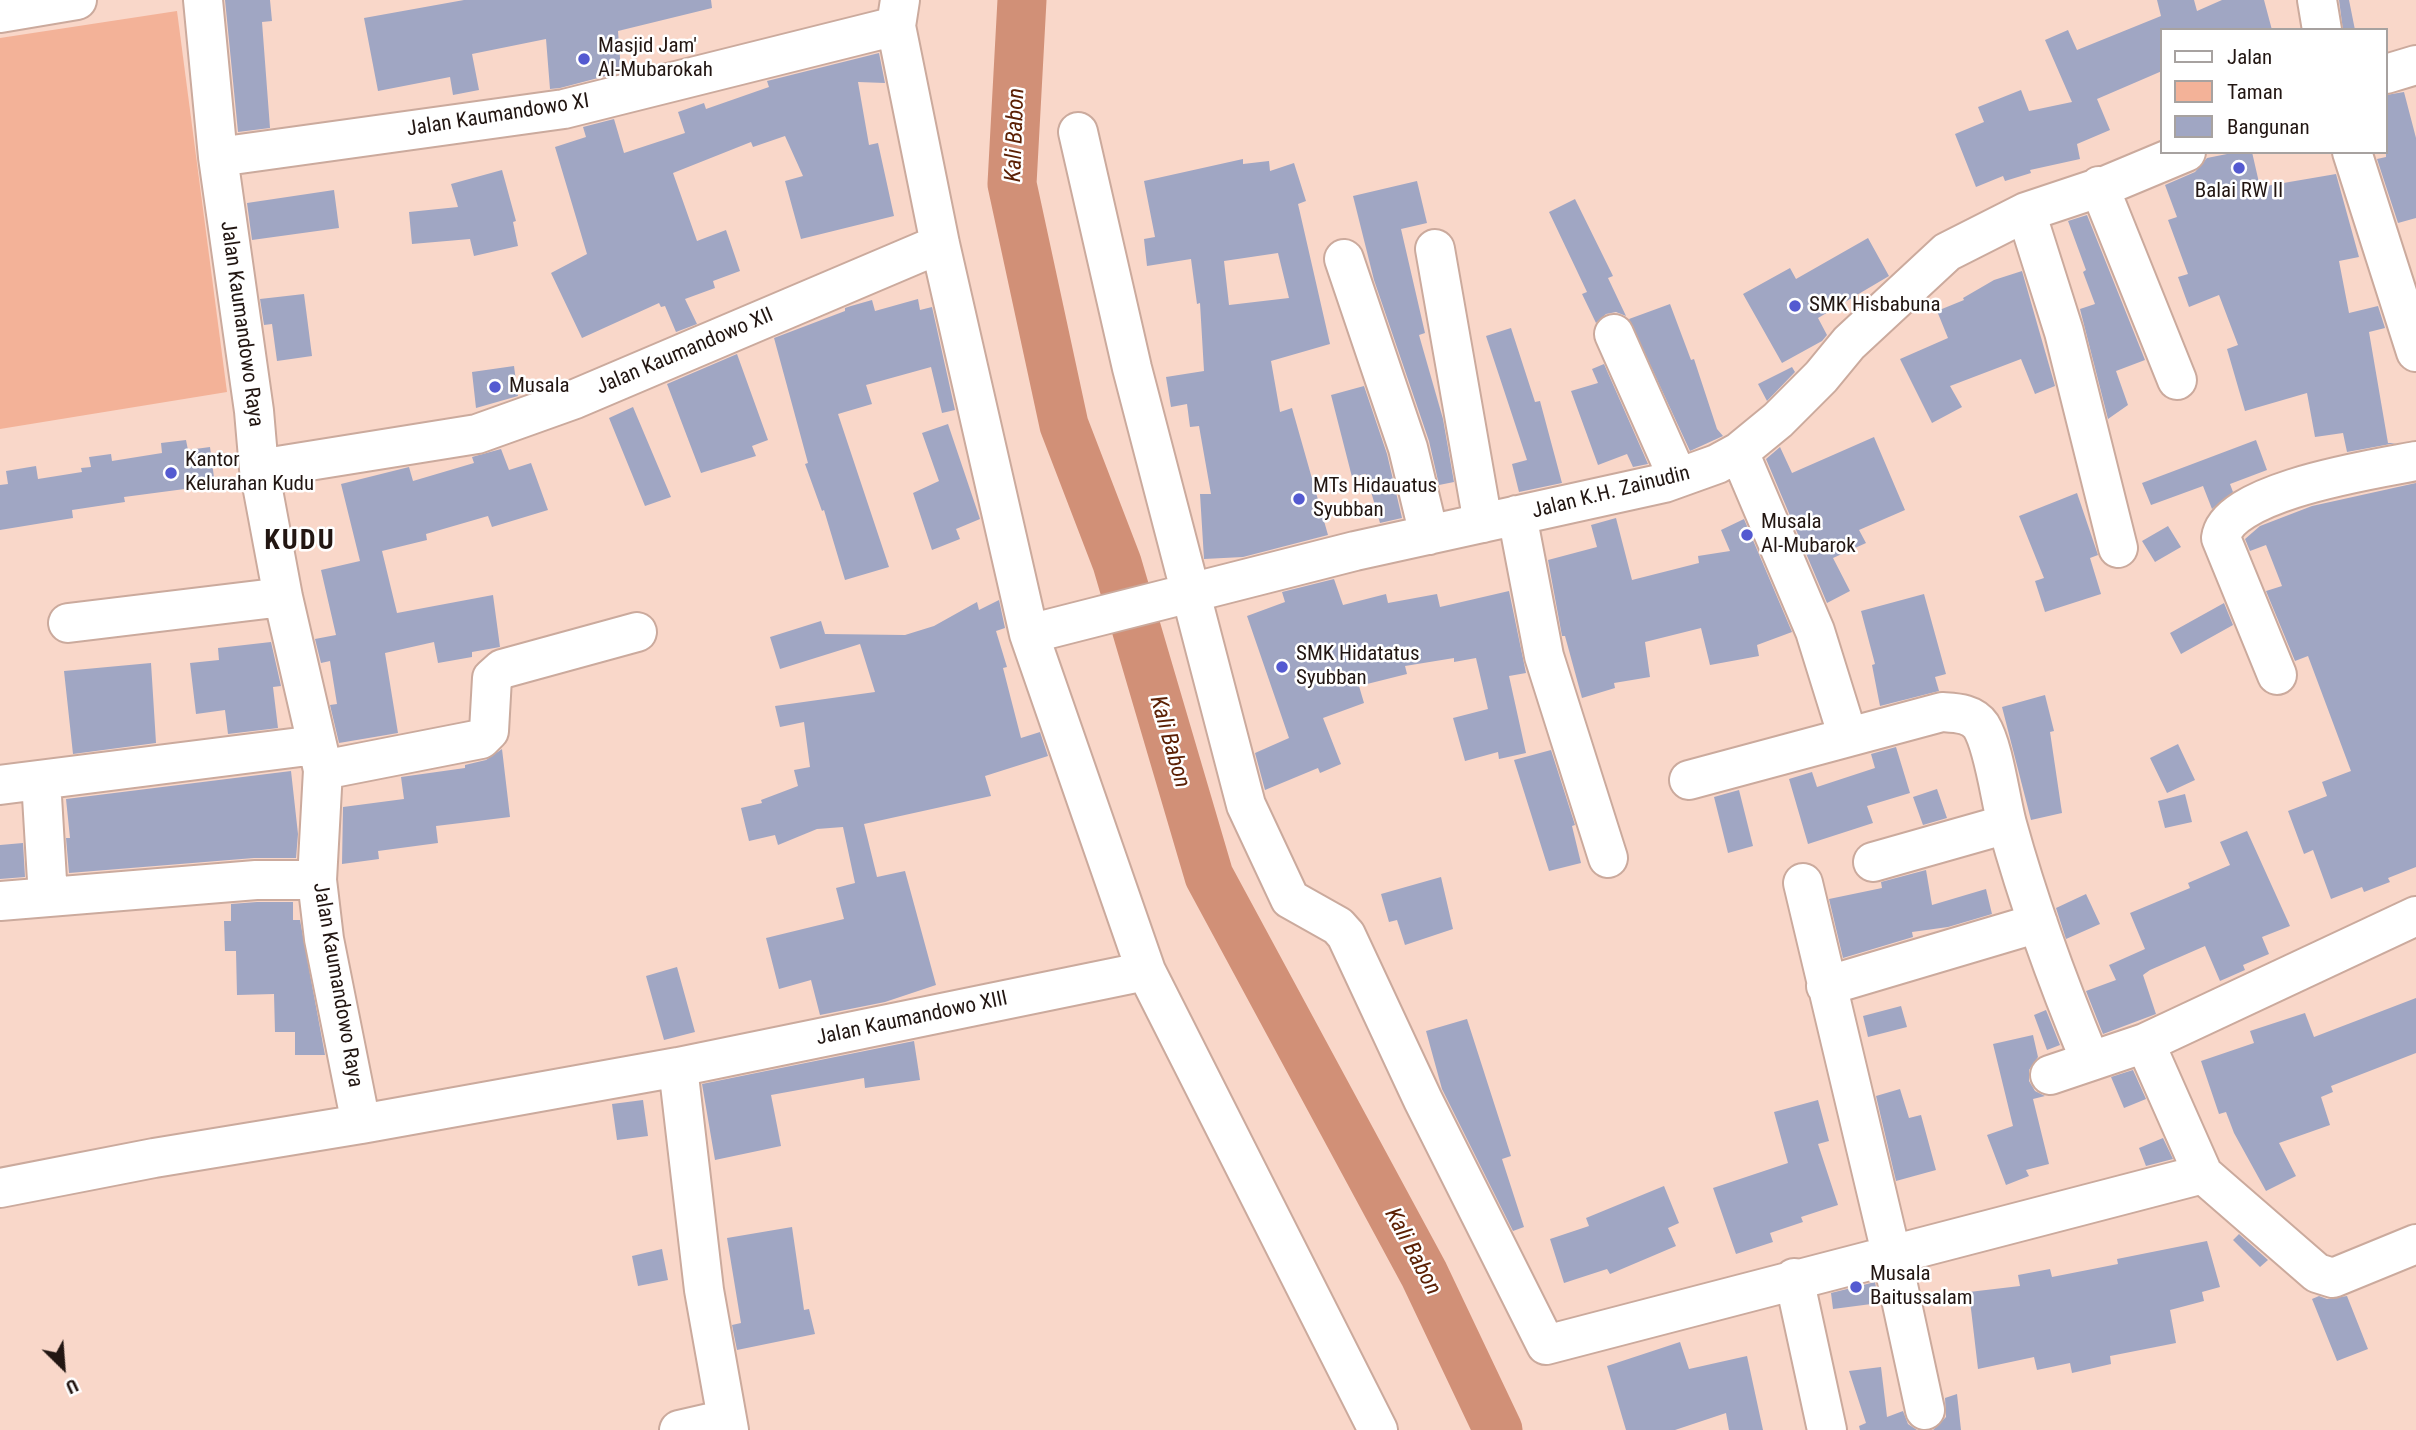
<!DOCTYPE html>
<html>
<head>
<meta charset="utf-8">
<style>
  body { margin:0 }
  #map { position:relative; width:2416px; height:1430px; overflow:hidden; background:#f9d7c9; font-family:"Roboto Condensed",sans-serif }
  canvas { display:block }
  .legend { position:absolute; left:2160px; top:28px; width:228px; height:126px; box-sizing:border-box; background:#fff; border:2px solid #a7a2a0; margin:0; padding:9px 12px; list-style:none; font-size:21px; color:#221612 }
  .legend li { display:flex; align-items:center; gap:14px; height:35px }
  .legend b { width:35px; border:2px solid #a7a2a0 }
  .north { position:absolute; left:28px; top:1332px; width:70px; height:70px; -webkit-text-stroke:5px #fff; paint-order:stroke; rotate:155deg; font-size:19px; font-weight:700; line-height:28px; text-align:center; color:#221612 }
  .north::after { content:''; display:block; margin:auto; width:24px; height:32px; background:#221612; clip-path:polygon(50% 0,100% 100%,50% 72%,0 100%) }
</style>
</head>
<body>
<div id="map">
<canvas width="2416" height="1430"></canvas>
<ul class="legend">
<li><b style="height:9px;background:#fff"></b>Jalan</li>
<li><b style="height:19px;background:#f3b298"></b>Taman</li>
<li><b style="height:19px;background:#a0a6c3"></b>Bangunan</li>
</ul>
<div class="north">U</div>
</div>
<script>
const ctx = document.querySelector('canvas').getContext('2d');
ctx.lineJoin = 'round';
function fillPath(path, color) {
  ctx.fillStyle = color;
  ctx.fill(path, 'evenodd');
}
function trace(path, color, width, dash) {
  ctx.strokeStyle = color;
  ctx.lineWidth = width;
  ctx.lineCap = dash ? 'butt' : 'round';
  ctx.setLineDash(dash || []);
  ctx.stroke(path);
}
function write(font, color, halo, rows, align = 'center') {
  ctx.font = font + ' "Roboto Condensed",sans-serif';
  ctx.lineWidth = 5;
  ctx.setLineDash([]);
  ctx.textBaseline = 'middle';
  ctx.strokeStyle = halo;
  ctx.fillStyle = color;
  for (const [text, x, y, turn = 0] of rows) {
    ctx.save();
    ctx.translate(x, y);
    ctx.rotate((+turn || 0) * Math.PI / 180);
    ctx.textAlign = isNaN(turn) ? turn : align;
    if (halo) ctx.strokeText(text, 0, 0);
    ctx.fillText(text, 0, 0);
    ctx.restore();
  }
}
fillPath(new Path2D(`
  M177,11l50,381 -227,37v-391z`), '#f3b298');
trace(new Path2D(`
  M1022,0l-10,184 52,241 53,138 92,313 215,398 74,156`), '#d19077', 49);
fillPath(new Path2D(`
  M225,0h45l2,21 -10,1 8,106 -32,4z
  M464,0h247l1,8 -94,23 3,41 -61,16 -10,1 -4,-50 -74,15 7,36 -26,5 -3,-18 -72,14 -14,-73z
  M2157,0h37l3,11 25,-11h42l8,30h-110v41l-65,28 13,31 -33,14 3,15 -50,11 1,3 -26,8 -2,-5 -27,11 -21,-53 29,-12 -6,-15 43,-17 8,21 43,-9 -27,-62 23,-10 9,20 84,-34z
  M2339,0h10l6,30h-12z
  M879,53l6,30 -27,-1 11,63 9,-2 16,73 -93,23 -16,-58 18,-5 -18,-40 -32,11 -2,-5 -78,31 24,68 29,-11 14,41 -27,10 2,7 -30,11 12,25 -21,8 -11,-26 -4,1 -2,-4 -77,35 -31,-65 36,-19 -32,-107 31,-10 -3,-10 31,-8 10,34 61,-20 -7,-21 26,-9 2,6 63,-22 -2,-6z
  M2404,92l12,46v80l-18,5 -21,-64 9,-2v-62z
  M2237,152h15l8,35 76,-13 23,83 -20,4 10,52 29,-7 7,22 -16,4 19,111h8l-49,9 -4,-19 -28,4 -8,-44 -62,18 -18,-62 11,-4 -19,-50 -30,12 -11,-30 10,-3 -20,-54 9,-3 -12,-32 30,-13 12,-14z
  M1243,159v5l26,-3 1,10 24,-8 12,38 -8,3 32,140 -59,17 9,51 12,-4 36,127 -85,22 -39,2 -4,-65h11l-12,-68 -9,1 -3,-23 -16,3 -5,-30 38,-6 -4,-68 -3,1 -6,-45 -44,7 -3,-27 11,-2 -11,-56zM1278,253l11,45 -60,7 -5,-44z
  M502,170l14,51 -3,1 5,24 -44,10 -4,-17 -58,5 -3,-32 49,-5 -7,-23z
  M1417,181l10,42 -26,6 24,104 -6,2 24,84 11,63 -15,3 -10,-44 -55,-161 -21,-84z
  M334,190l5,38 -87,12 -5,-37z
  M1575,199l38,77 -5,2 18,38 -10,-4 -10,2 -10,9 -14,-29 5,-2 -38,-80z
  M2087,215l58,145 -29,11 12,34 -20,14 -28,-110 15,-5 -12,-32 3,-2 -18,-49z
  M1868,238l21,38 -71,42 9,17 -5,6 -40,22 -39,-69 47,-26 6,11z
  M2022,271l33,115 -20,8 -14,-35 -71,27 12,21 -30,16 -32,-64 48,-21 -11,-27 27,-11 -1,-2 31,-18z
  M304,294l8,62 -35,5 -5,-37 -8,1 -4,-26z
  M918,299l2,11 12,-3 23,103 -13,3 -11,-46 -65,18 6,19 -34,10 51,153 -44,13 -21,-70 -2,1 -17,-47 3,-1 -34,-125 71,-27v-3l6,-2 21,-6 3,11z
  M1670,304l21,56 3,-1 23,70 6,7 -33,15 -61,-132z
  M1511,328l24,74 5,-1 22,82 -43,9 -7,-28 15,-4 -41,-124z
  M737,354l31,86 -16,6 4,10 -55,17 -34,-89z
  M1604,364l44,100 -15,3 -6,-13 -29,11 -27,-74 27,-8 -6,-14z
  M514,366l4,30 -42,12 -4,-36z
  M1792,367l3,5 -28,29 -9,-17z
  M1364,386l23,68 15,64 -22,5 -14,-49 -14,3 -21,-82z
  M633,407l38,90 -26,9 -36,-88z
  M948,424l32,95 -24,10 4,10 -28,11 -19,-57 26,-12 -17,-48z
  M1874,437l31,73 -46,20 7,13 -33,15 17,33 -23,12 -61,-144 14,-12 12,26z
  M186,440l2,10 22,-3 5,38 -91,12 1,5 -53,8 1,8 -73,12v-45l8,-1 -2,-13 30,-5 2,13 44,-7 -1,-4 10,-1 -2,-10 22,-3 1,7 50,-8 -1,-10z
  M2256,440l11,30 -37,14 3,8 -21,17 -9,-23 -52,19 -9,-22z
  M501,449l8,21 22,-7 17,47 -56,17 -4,-11 -62,18 1,6 -45,11 15,62 96,-18 7,52 -28,5v5l-34,6 -4,-21 -49,11 13,80 -59,10 -9,-38 7,-1 -7,-43 -9,2 -6,-24 21,-4 -15,-65 39,-9 -19,-77 68,-17 4,14 61,-18 -2,-6z
  M2416,483v384l-28,11 2,4 -26,10 -2,-5 -31,12 -18,-49 -9,4 -16,-43 39,-15 -5,-14 29,-11 -43,-115 -13,5 -29,-70 16,-5 -16,-41 -16,6 -5,-12 15,-13 52,-20z
  M2077,493l21,62 -8,3 11,36 -56,18 -10,-31 9,-3 -25,-62z
  M1616,518l16,62 67,-17 -1,-7 32,-5 -9,-21 23,-11 48,113 -35,13 2,11 -49,9 -9,-37 -56,14 5,35 -36,6 1,5 -33,10 -17,-62h-3l-14,-76 49,-13 -6,-22z
  M2168,526l13,21 -26,15 -13,-21z
  M1334,579l9,26 43,-11 2,9 49,-9 3,13 69,-16 17,82 -17,3 17,77 -27,6 -1,-7 -33,9 -12,-43 35,-9 -12,-51 -22,4v-4l-49,8 2,8 -48,12 5,17 -41,15 18,46 -21,9 -2,-5 -53,22 -10,-37 34,-15 -42,-122 38,-14 -3,-10z
  M1924,594l22,80 -11,3 4,14 -59,15 -8,-41 3,-1 -14,-53z
  M999,600l6,28 -9,3 11,36 -4,1 18,70 19,-6 8,24 -63,20 6,20 -127,28 13,53 28,-6 31,114 -51,17 -65,13 -9,-35 -32,9 -13,-51 78,-19 -8,-31 19,-5 -12,-56 -26,2 -39,16 -3,-10 -26,6 -8,-33 21,-5 -1,-3 37,-14 -4,-16 16,-3 -6,-45 -24,5 -5,-21 100,-14 -15,-48 -80,25 -10,-32 51,-16 4,13 80,1 29,-9 43,-24 2,8z
  M2224,603l9,22 -52,29 -11,-21z
  M271,642l10,44 -8,1 5,41 -50,6 -3,-24 -29,4 -6,-51 29,-3 -1,-12z
  M151,663l5,80 -83,11 -9,-83z
  M2045,695l9,36 -4,1 12,81 -31,7 -29,-113z
  M2178,744l17,36 -28,13 -17,-35z
  M1896,747l14,46 -43,13 6,17 -65,21 -19,-65 23,-7 5,15 58,-19 -4,-14z
  M502,749l8,68 -74,9 2,17 -60,8 1,8 -37,5 1,-57 61,-8 -3,-22 64,-9v-3l21,-5z
  M1551,750l24,75 -3,1 9,37 -32,8 -35,-111z
  M291,771l7,63 -2,24h-42l-185,15 -3,-35h4l-4,-39z
  M1937,789l10,29 -24,7 -10,-28z
  M1739,790l14,56 -25,7 -14,-56z
  M2185,794l7,28 -27,6 -7,-27z
  M2247,831l43,95 -28,11 7,17 -26,11 2,5 -25,11 -15,-35 -55,24 -7,5 13,39 -53,20 -17,-43 30,-11 -7,-15 36,-16 -15,-36 60,-25 -2,-5 42,-18 -10,-23z
  M23,843l2,34 -25,2v-34z
  M1926,870l6,35 54,-16 6,25 -44,13 -36,5 1,5 -70,21 -14,-59 53,-11 -1,-6z
  M1441,877l12,52 -48,16 -8,-25 -8,2 -8,-28z
  M2086,894l14,30 -34,15 -10,-31z
  M257,902h36v18h7l25,135h-30v-23h-20l-1,-38 -37,1 -1,-44h-11l-1,-30h7v-17z
  M677,967l18,65 -31,8 -18,-64z
  M2416,998v55l-85,33 2,6 -12,5 9,28 -51,18 17,33 -30,15 -32,-58 -8,-21 -7,2 -18,-53 53,-18 -4,-12 55,-18 9,24z
  M1901,1006l6,21 -39,10 -5,-21z
  M2046,1010l14,35 -13,5 -13,-35z
  M1467,1019l44,137 -9,3 22,68 -11,4 -71,-142 -16,-58z
  M2033,1035l5,22 -9,13v11l6,10 10,5 -12,3 16,65 -23,6 3,6 -23,9 -19,-50 26,-9 -20,-82z
  M914,1041l6,39 -55,8 -1,-10 -93,17 10,51 -66,14 -13,-76z
  M2133,1070l13,29 -22,9 -13,-31z
  M1900,1089l9,29 12,-3 15,55 -40,11 -20,-85z
  M643,1100l5,36 -31,4 -5,-36z
  M1818,1100l11,41 -11,3 20,61 -37,12 2,5 -33,11 3,9 -37,12 -23,-66 75,-25 -14,-51z
  M2163,1138l10,21 -27,7 -7,-18z
  M1664,1186l15,37 -11,5 8,18 -66,28 -3,-5 -43,14 -14,-44 39,-13 -3,-8z
  M792,1227l12,83 5,-1 6,25 -78,16 -5,-25 9,-2 -14,-85z
  M2239,1234l29,26 -8,7 -27,-27z
  M2207,1241l13,46 -18,5 2,9 -34,9 6,33 -66,13 1,8 -39,9 -2,-10 -33,7 -3,-13 -56,12 -9,-77 51,-6 -2,-11 32,-6 2,8 66,-13 -1,-5z
  M662,1249l6,31 -30,6 -6,-30z
  M1875,1282l4,21 -46,6 -2,-16z
  M2319,1296l8,3 20,-3 21,53 -31,12 -25,-62z
  M1680,1342l9,27 58,-13 16,74h-34l-3,-17 -51,17h-49l-19,-64z
  M1881,1367l6,50 16,-6 5,13 9,6h-57l-1,-4 7,-3 -17,-52z
  M1957,1394l4,36h-28l13,-13 -1,-19z`), '#a0a6c3');
const minor = new Path2D(`
  M203,0l15,157 36,254 5,58 24,128 40,173 -6,110 7,59 37,185 317,-57 26,223 25,140
  M900,0l-4,26 44,218 89,390 117,337 232,459
  M2317,0l5,30
  M0,13l77,-13
  M2386,74l30,-9
  M1078,132l54,236 114,437 44,94 48,27 8,9 77,165 123,245 657,-171 -58,-131 271,-127
  M2352,152l64,200
  M218,157l346,-48 332,-83
  M2099,186l78,194
  M2026,212l38,120 54,216
  M1435,249l48,274
  M1344,259l64,189 21,87
  M1614,334l64,144
  M1739,452l76,179 33,106
  M259,469l218,-35 98,-35 365,-155
  M1517,515l27,141 64,202
  M68,623l215,-26
  M1029,634l326,-83 309,-68 53,-19 22,-12 39,-32 43,-43 28,-34 98,-91 79,-40 81,-27 79,-33
  M2277,675l-56,-137c6,-47 154,-69 195,-77
  M323,770l158,-31 8,-8 3,-53 10,-9 135,-37
  M41,780l7,117
  M1689,780l253,-68c14,1 30,1 39,14 13,21 19,72 26,98 22,80 51,159 83,236
  M0,785l316,-40
  M1873,862l134,-38
  M1803,883l88,370 34,157
  M0,901l256,-21h61
  M1826,986l212,-63
  M678,1067l468,-96
  M2050,1075l95,-32
  M2203,1174l114,99 16,5 83,-34
  M0,1188l154,-30 207,-34
  M1794,1278l33,152
  M679,1430l48,-11`);
trace(minor, '#cbaa9d', 42);
trace(minor, '#fff', 38);
for (const [x, y, r, color] of [
  [584,59,7,"#545ad1"],
  [2239,168,7,"#545ad1"],
  [1795,306,7,"#545ad1"],
  [495,387,7,"#545ad1"],
  [171,473,7,"#545ad1"],
  [1299,499,7,"#545ad1"],
  [1747,535,7,"#545ad1"],
  [1282,667,7,"#545ad1"],
  [1856,1287,7,"#545ad1"]
]) {
  const dot = new Path2D();
  dot.arc(x, y, r, 0, 2 * Math.PI);
  ctx.fillStyle = color;
  ctx.fill(dot);
  trace(dot, '#fff', 2.5);
}
write('21px', '#221612', '#fff', [
  ["Masjid Jam'",598,47],
  ["Al-Mubarokah",598,71],
  ["Balai RW II",2239,192,"center"],
  ["SMK Hisbabuna",1809,306],
  ["Musala",509,387],
  ["Kantor",185,461],
  ["Kelurahan Kudu",185,485],
  ["MTs Hidauatus",1313,487],
  ["Syubban",1313,511],
  ["Musala",1761,523],
  ["Al-Mubarok",1761,547],
  ["SMK Hidatatus",1296,655],
  ["Syubban",1296,679],
  ["Musala",1870,1275],
  ["Baitussalam",1870,1299]
], 'left');
write('21px', '#221612', '#fff', [
  ["Jalan Kaumandowo XI",498,116,-9],
  ["Jalan Kaumandowo Raya",241,324,82],
  ["Jalan Kaumandowo XII",685,352,-23],
  ["Jalan K.H. Zainudin",1611,493,-14],
  ["Jalan Kaumandowo Raya",337,985,80],
  ["Jalan Kaumandowo XIII",912,1019,-12]
]);
write('italic 23px', '#5c2105', '#fff', [
  ["Kali Babon",1016,135,-88],
  ["Kali Babon",1169,742,74],
  ["Kali Babon",1412,1252,62]
]);
ctx.letterSpacing = '2px';
write('bold 28px', '#221612', '#fff', [
  ["KUDU",300,542]
]);
ctx.letterSpacing = '0px';
</script>
</body>
</html>
